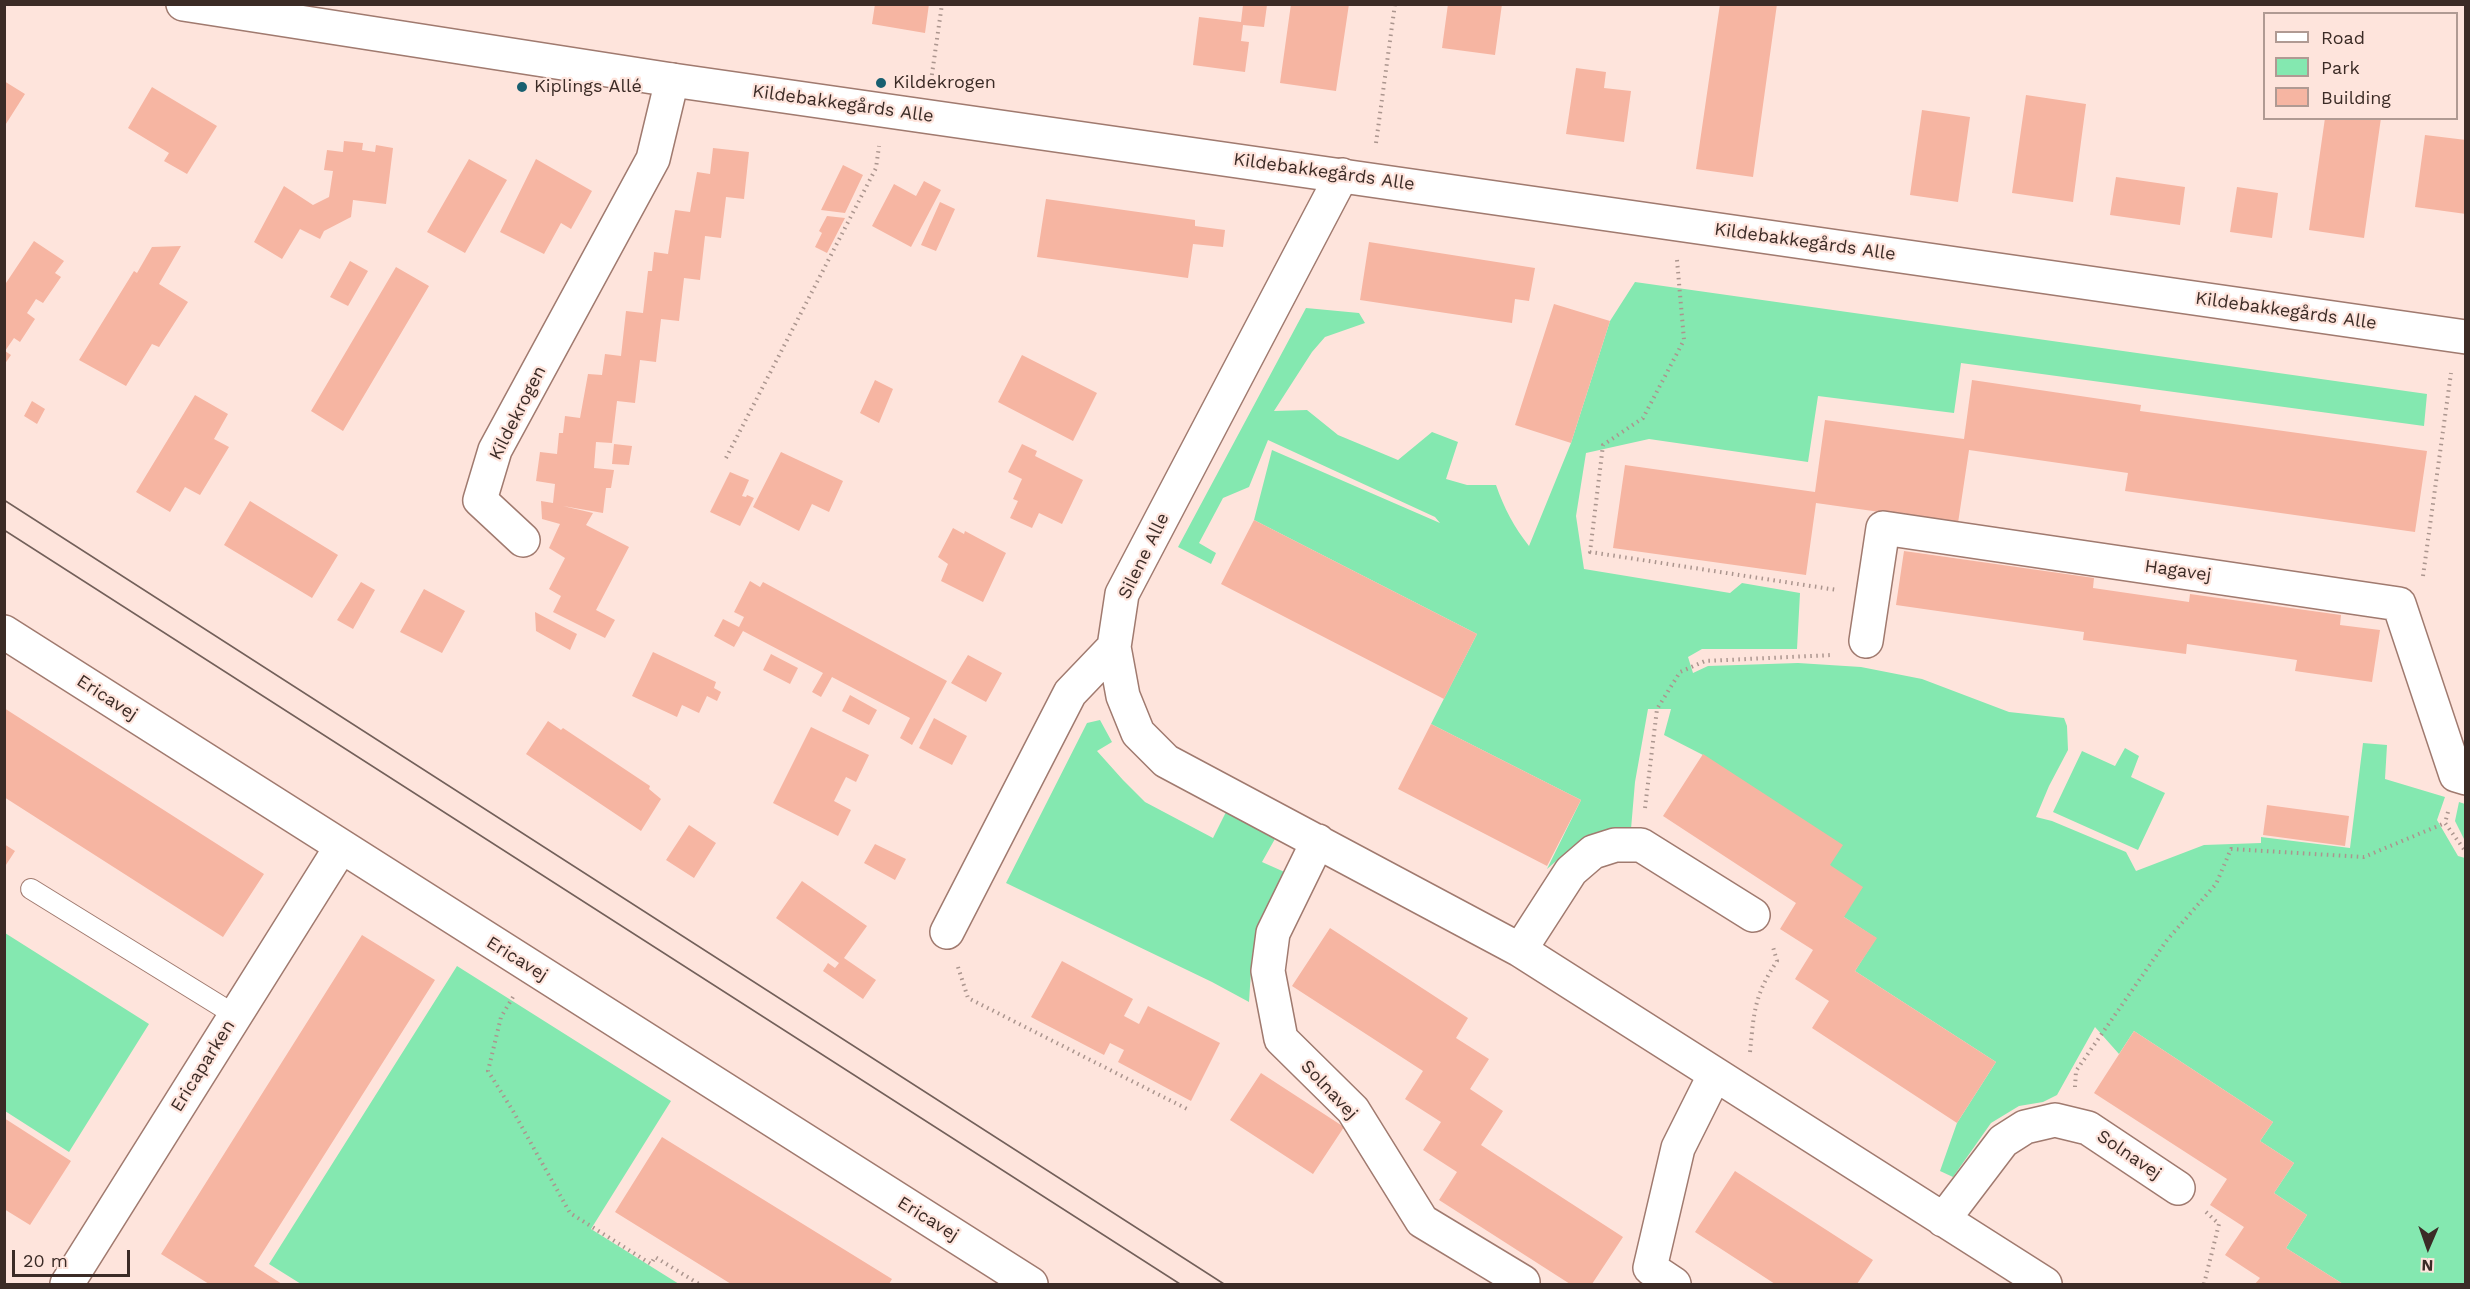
<!DOCTYPE html>
<html>
<head>
<meta charset="utf-8">
<style>
  body { margin:0 }
  #map { position:relative; width:2470px; height:1289px; overflow:hidden; background:#fee4dc; font-family:"Work Sans",sans-serif }
  canvas { display:block }
  .frame { position:absolute; inset:0; border:6px solid #3b2b26; pointer-events:none }
  .legend { position:absolute; left:2263px; top:12px; width:195px; height:108px; box-sizing:border-box; background:#fee4dc; border:2px solid #b09a93; margin:0; padding:8px 10px; list-style:none; font-size:18px; color:#3b2b26 }
  .legend li { display:flex; align-items:center; gap:12px; height:30px }
  .legend b { width:30px; border:2px solid #b09a93 }
  .north { position:absolute; left:2398px; top:1217px; width:60px; height:60px; -webkit-text-stroke:4px #fee4dc; paint-order:stroke; rotate:182deg; font-size:16px; font-weight:700; line-height:24px; text-align:center; color:#3b2b26 }
  .north::after { content:''; display:block; margin:auto; width:21px; height:27px; background:#3b2b26; clip-path:polygon(50% 0,100% 100%,50% 72%,0 100%) }
  .scale { position:absolute; left:12px; top:1250px; width:118px; height:27px; box-sizing:border-box; border:3px solid #3b2b26; border-top:0; padding-left:8px; font-size:18px; line-height:21px; white-space:nowrap; color:#3b2b26; -webkit-text-stroke:4px #fee4dc; paint-order:stroke }
</style>
</head>
<body>
<div id="map">
<canvas width="2470" height="1289"></canvas>
<div class="frame"></div>
<ul class="legend">
<li><b style="height:8px;background:#fff"></b>Road</li>
<li><b style="height:16px;background:#84e8b0"></b>Park</li>
<li><b style="height:16px;background:#f6b5a2"></b>Building</li>
</ul>
<div class="north">N</div>
<div class="scale">20 m</div>
</div>
<script>
const ctx = document.querySelector('canvas').getContext('2d');
ctx.lineJoin = 'round';
function fillPath(path, color) {
  ctx.fillStyle = color;
  ctx.fill(path, 'evenodd');
}
function trace(path, color, width, dash) {
  ctx.strokeStyle = color;
  ctx.lineWidth = width;
  ctx.lineCap = dash ? 'butt' : 'round';
  ctx.setLineDash(dash || []);
  ctx.stroke(path);
}
function write(font, color, halo, rows, align = 'center') {
  ctx.font = font + ' "Work Sans",sans-serif';
  ctx.lineWidth = 4.5;
  ctx.setLineDash([]);
  ctx.textBaseline = 'middle';
  ctx.strokeStyle = halo;
  ctx.fillStyle = color;
  for (const [text, x, y, turn = 0] of rows) {
    ctx.save();
    ctx.translate(x, y);
    ctx.rotate((+turn || 0) * Math.PI / 180);
    ctx.textAlign = isNaN(turn) ? turn : align;
    if (halo) ctx.strokeText(text, 0, 0);
    ctx.fillText(text, 0, 0);
    ctx.restore();
  }
}
fillPath(new Path2D(`
  M1635,282l792,112 -3,32 -463,-63 -7,50 -136,-17 -10,66 -159,-23 -63,14 -10,63 8,53 146,24 12,-10 58,10 -3,56h-95l-14,8 5,16 15,-7 90,-3 63,4 61,12 87,33 55,6 3,8 1,24 -19,36 -13,31 16,4 74,31 10,19 68,-26 57,-2v-6l89,11 13,-105 24,2 -2,34 60,18 -8,23 21,36 7,2v426h-122l-57,-36 21,-33 -33,-22 20,-30 -34,-22 13,-19 -139,-91 -15,23 -24,-27 -38,68 -14,7 -24,4 -28,17 -38,54 -13,-6 17,-48 39,-61 -141,-91 21,-33 -32,-21 -14,-52 -127,-110 -39,-20 7,-26h-23l-13,73 -4,47 -46,7 -38,33 34,-69 -150,-76 46,-90 -223,-114 18,-70 168,73 -5,-6 -167,-77 -19,47 -26,11 -24,45 17,10 -5,11 -33,-17 128,-239 53,5 6,10 -40,14 -13,15 -38,59 33,-1 31,25 60,25 34,-28 26,10 -12,37 21,6h29c8,23 18,42 33,61l42,-103 39,-122z
  M1100,720l12,22 -15,9 26,29 22,22 68,36 13,-26 50,25 -14,25 27,12 -24,36 -13,46 -3,46 -37,-20 -206,-99 81,-160z
  M2125,748l14,8 -8,21 34,16 -27,57 -85,-38 29,-61 33,15z
  M2459,802l6,2v37l-10,-20z
  M5,933l144,91 -80,128 -64,-41z
  M457,966l214,135 -80,128 88,55h-378l-32,-20z`), '#84e8b0');
fillPath(new Path2D(`
  M875,4h54l-4,29 -53,-9z
  M1291,4h58l-13,87 -56,-8z
  M1448,4h54l-7,51 -53,-7z
  M1720,4h57l-24,173 -57,-8z
  M1243,5h24l-3,22 -21,-2 -2,16 8,1 -4,30 -52,-7 6,-48 42,5z
  M1576,68l30,4 -2,16 27,3 -7,51 -58,-8z
  M4,81l21,13 -21,33z
  M152,87l65,39 -30,48 -23,-13 5,-8 -41,-25z
  M2026,95l60,9 -13,98 -61,-9z
  M1922,110l48,7 -12,85 -48,-7z
  M2325,118h56l-17,120 -55,-8z
  M2425,135l41,5v74l-51,-7z
  M344,141l19,2 -1,7 13,2 1,-7 17,3 -7,56 -33,-4 -2,17 -27,14 -4,8 -20,-10 -18,30 -28,-17 30,-56 29,19 16,-8 4,-26 -9,-1 3,-20 16,2z
  M713,148l36,4 -5,47 -18,-2 -5,41 -16,-2 -5,44 -16,-2 -5,43 -18,-2 -5,43 -16,-2 -5,43 -18,-2 -5,42 -16,-1 -2,26 20,2 -3,18h-5l-3,25 -40,-7 30,7 -7,12 43,22 -33,63 19,10 -10,18 -52,-26 8,-16 -12,-7 16,-31 -16,-10 11,-24 -18,-5 -1,-18 12,2 2,-19 -19,-3 4,-29 17,2 2,-21h4l2,-17 15,2 8,-44 14,1 3,-21 16,2 5,-45 17,2 5,-42h4l2,-19 14,2 7,-44 15,2 7,-40 13,2z
  M469,159l38,21 -42,73 -38,-21z
  M536,159l56,32 -21,38 -10,-6 -17,31 -44,-22z
  M843,165l20,10 -18,38 -24,-3z
  M2116,177l69,10 -5,38 -70,-10z
  M924,181l17,9 -30,57 -39,-21 22,-42 22,12z
  M2237,187l41,6 -6,45 -42,-6z
  M1046,199l149,21v6l30,4 -2,17 -30,-3 -5,34 -151,-21z
  M940,202l15,7 -19,42 -15,-6z
  M827,216l18,2 -18,35 -12,-6 7,-14 -3,-2z
  M34,241l30,20 -9,12 6,4 -18,26 -7,-4 -9,14 8,6 -15,23 -6,-4 -9,13 6,4 -7,10v-79z
  M1369,242l166,26 -6,33 -14,-2 -3,24 -152,-23z
  M181,246l-22,38 29,18 -29,45 -7,-3 -26,42 -47,-26 55,-89 3,2 15,-26z
  M350,261l18,10 -20,35 -18,-9z
  M396,267l33,19 -86,145 -32,-20z
  M1554,304l56,17 -39,122 -56,-18z
  M1022,355l75,38 -24,48 -75,-39z
  M875,380l18,9 -14,34 -19,-10z
  M1972,380l169,25 -1,6 287,40 -12,81 -290,-41 3,-18 -159,-23 -11,73 -142,-20 -10,72 -193,-27 12,-83 190,27 10,-72 139,19z
  M195,395l33,19 -14,25 15,8 -29,48 -15,-8 -15,25 -34,-20z
  M32,401l13,8 -8,15 -13,-8z
  M614,444l18,2 -3,19 -17,-1z
  M1022,444l15,7 -2,5 48,24 -21,44 -23,-11 -7,15 -22,-10 8,-17 -5,-2 9,-20 -14,-7z
  M781,452l62,29 -14,31 -17,-8 -13,27 -46,-24z
  M730,472l19,8 -7,16 4,1 1,-2 7,3 -14,28 -30,-14z
  M250,501l88,54 -26,43 -88,-53z
  M1254,520l223,114 -33,65 -223,-115z
  M953,528l11,6 1,-3 41,22 -23,49 -42,-21 7,-17 -10,-7z
  M1904,551l190,27 -1,10 96,14 1,-8 151,21 -1,10 40,5 -8,52 -77,-11 2,-11 -110,-16 -1,10 -103,-14 1,-8 -188,-27z
  M750,581l10,6 3,-5 184,99 -35,64 -12,-7 10,-20 -78,-41 -11,20 -9,-5 11,-19 -80,-42 -9,16 -20,-11 9,-17 16,8 5,-10 -10,-5z
  M361,582l14,8 -22,39 -16,-9z
  M424,589l41,22 -23,42 -42,-21z
  M535,612l42,22 -7,16 -34,-19z
  M653,652l63,30 -2,6 7,4 -4,9 -10,-5 -8,17 -17,-8 -5,12 -45,-21z
  M771,654l27,14 -8,16 -27,-14z
  M968,655l34,18 -16,29 -35,-19z
  M850,695l27,15 -8,15 -27,-14z
  M4,708l260,166 -41,63 -219,-140z
  M934,718l33,18 -15,29 -33,-17z
  M548,721l13,9 2,-2 87,58 -1,3 12,10 -20,32 -115,-77z
  M1431,724l150,76 -34,66 -149,-77z
  M811,727l58,28 -13,27 -10,-5 -12,24 17,9 -13,26 -65,-33z
  M1703,754l140,91 -13,20 33,22 -19,30 33,21 -22,33 141,91 -39,61 -145,-95 17,-27 -34,-22 18,-29 -33,-21 16,-26 -133,-87z
  M2267,805l82,11 -4,30 -82,-11z
  M689,825l27,18 -22,35 -28,-18z
  M4,844l11,7 -11,17z
  M875,844l31,15 -11,21 -31,-17z
  M802,881l65,45 -23,32 32,22 -13,19 -40,-28 5,-8 7,5 4,-5 -63,-45z
  M1330,928l138,90 -12,20 33,21 -19,30 33,22 -22,34 142,92 -31,47h-22l-131,-84 18,-28 -34,-22 18,-28 -36,-23 18,-28 -131,-85z
  M362,935l73,45 -181,286 28,18h-73l-48,-30z
  M1062,961l71,38 -9,17 15,8 9,-18 72,37 -29,58 -73,-39 6,-12 -14,-7 -6,12 -73,-38z
  M2134,1031l139,91 -13,19 34,22 -20,30 33,22 -21,33 57,36h-88l5,-6 -35,-23 19,-28 -34,-22 17,-26 -133,-86z
  M1261,1073l83,54 -31,47 -83,-54z
  M4,1118l67,43 -41,64 -26,-16z
  M662,1137l230,142 -3,5h-158l-116,-72z
  M1735,1171l138,89 -16,24h-82l-80,-52z`), '#f6b5a2');
const service = new Path2D(`
  M31,889l204,126`);
const minor = new Path2D(`
  M523,540l-43,-40 15,-50 158,-291 19,-79
  M4,632l1027,652
  M1866,641l17,-113 516,76 57,171 10,3
  M1114,647l9,49 15,37 28,28 354,189 525,334
  M1318,841l-45,92 -5,38 13,68 72,71 69,111 101,61
  M947,932l123,-239 44,-46 8,-53 220,-419
  M1520,950l51,-79 22,-19 22,-7h26l112,70
  M1943,1220l60,-79 22,-14 30,-7 33,8 90,60
  M67,1284l274,-437
  M1674,1284l-24,-16 28,-120 37,-74`);
const tertiary = new Path2D(`
  M183,4l489,76 1794,257`);
trace(service, '#a07a6f', 22);
trace(minor, '#a07a6f', 36);
trace(tertiary, '#a07a6f', 36);
trace(new Path2D(`
  M931,81l11,-77
  M1376,143l19,-139
  M1677,260l7,80 -41,78 -40,27 -13,107 247,38
  M726,458l150,-290 3,-22
  M2423,576l28,-203
  M1645,808l12,-99 23,-37 25,-11 127,-6
  M2448,812l-3,11 21,29
  M958,967l10,31 221,112
  M513,997l-12,20 -13,54 25,40 57,102 81,51 4,-7 44,27
  M1750,1052c4,-40 4,-56 27,-91l-4,-14
  M2075,1087l1,-16 91,-131 49,-56 15,-35 133,8 81,-34
  M2204,1284l15,-60 -13,-12`), '#ab958e', 4, [1.5, 4.5]);
trace(service, '#fff', 20);
trace(minor, '#fff', 33);
trace(tertiary, '#fff', 33);
trace(new Path2D(`
  M4,500l1220,784
  M4,530l1176,754`), '#73605a', 1.5);
for (const [x, y, r, color] of [
  [881,83,6,"#185f70"],
  [522,87,6,"#185f70"]
]) {
  const dot = new Path2D();
  dot.arc(x, y, r, 0, 2 * Math.PI);
  ctx.fillStyle = color;
  ctx.fill(dot);
  trace(dot, '#fee4dc', 2);
}
write('18px', '#3b2b26', '#fee4dc', [
  ["Kildekrogen",893,83],
  ["Kiplings Allé",534,87]
], 'left');
write('18px', '#3b2b26', '#fee4dc', [
  ["Kildebakkegårds Alle",843,104,8],
  ["Kildebakkegårds Alle",1324,172,8],
  ["Kildebakkegårds Alle",1805,242,8],
  ["Kildebakkegårds Alle",2286,311,8],
  ["Kildekrogen",518,413,-63],
  ["Silene Alle",1144,556,-64],
  ["Hagavej",2178,571,8],
  ["Ericavej",107,698,33],
  ["Ericavej",517,959,32],
  ["Ericaparken",203,1066,-58],
  ["Solnavej",1329,1090,47],
  ["Solnavej",2129,1155,34],
  ["Ericavej",928,1219,32]
]);
</script>
</body>
</html>
